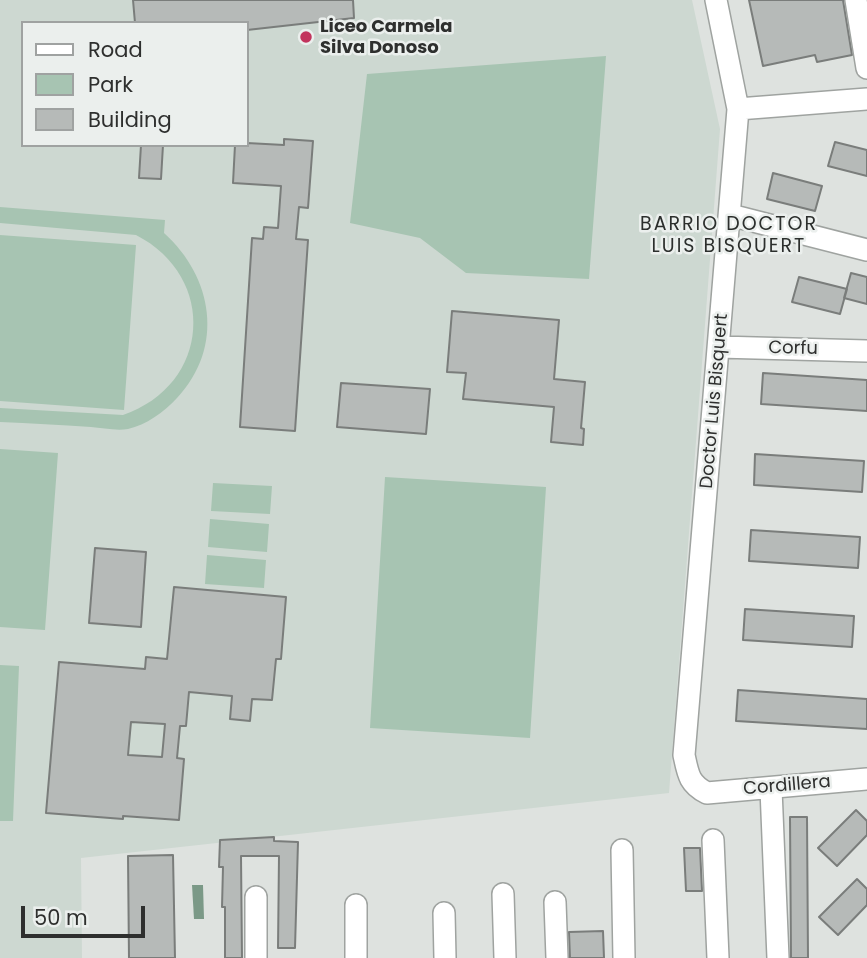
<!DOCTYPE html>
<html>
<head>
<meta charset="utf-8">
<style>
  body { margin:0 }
  #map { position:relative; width:867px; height:958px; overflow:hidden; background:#dee2df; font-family:Poppins,sans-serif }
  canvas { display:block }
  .legend { position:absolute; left:21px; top:21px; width:228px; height:126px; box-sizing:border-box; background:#ebefed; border:2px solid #9fa2a1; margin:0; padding:9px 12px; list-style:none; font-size:21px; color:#2e2f2e }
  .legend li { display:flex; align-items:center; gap:14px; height:35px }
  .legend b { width:35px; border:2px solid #9fa2a1 }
  .scale { position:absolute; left:21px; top:906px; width:124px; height:32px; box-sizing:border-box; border:4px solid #2e2f2e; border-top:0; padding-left:9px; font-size:21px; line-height:24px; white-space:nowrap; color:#2e2f2e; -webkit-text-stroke:5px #ebefed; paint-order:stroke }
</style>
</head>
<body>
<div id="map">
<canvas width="867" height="958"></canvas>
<ul class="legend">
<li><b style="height:9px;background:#fff"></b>Road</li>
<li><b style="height:19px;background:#a7c4b2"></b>Park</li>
<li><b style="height:19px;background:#b6bab8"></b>Building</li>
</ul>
<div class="scale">50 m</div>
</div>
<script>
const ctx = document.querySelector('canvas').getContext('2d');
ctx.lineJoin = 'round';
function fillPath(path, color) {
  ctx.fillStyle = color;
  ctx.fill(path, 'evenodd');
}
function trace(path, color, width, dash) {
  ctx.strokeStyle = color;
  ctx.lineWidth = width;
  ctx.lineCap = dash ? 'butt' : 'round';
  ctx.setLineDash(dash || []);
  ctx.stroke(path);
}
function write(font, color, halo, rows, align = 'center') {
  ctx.font = font + ' Poppins,sans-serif';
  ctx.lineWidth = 5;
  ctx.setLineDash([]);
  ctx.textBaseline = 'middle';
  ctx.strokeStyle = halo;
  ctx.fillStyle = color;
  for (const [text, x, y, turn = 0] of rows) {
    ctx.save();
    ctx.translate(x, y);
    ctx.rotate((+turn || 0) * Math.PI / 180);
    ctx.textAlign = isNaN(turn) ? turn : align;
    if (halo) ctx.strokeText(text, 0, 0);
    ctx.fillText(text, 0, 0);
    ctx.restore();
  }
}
fillPath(new Path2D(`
  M0,0h692l28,129 -51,664 -588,65 1,100h-82zM23,23h224v122h-224z`), '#cdd8d1');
fillPath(new Path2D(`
  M606,56l-17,223 -123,-6 -46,-35 -70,-15 17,-149z
  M0,207l165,13 -1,13c49,44 61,114 13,165 -13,14 -31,27 -49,31 -11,2 -26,-1 -37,-2 -31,-2 -61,-4 -91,-5v-14l123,7c88,-30 95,-138 13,-180l-136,-12z
  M0,235l136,10 -12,165 -124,-9z
  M0,449l58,4 -13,177 -45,-3z
  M385,477l161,10 -16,251 -160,-10z
  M213,483l59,3 -2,28 -59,-3z
  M210,519l59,5 -2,28 -59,-5z
  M207,555l59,5 -2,28 -59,-4z
  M0,665l19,1 -6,155h-13z`), '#a7c4b2');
fillPath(new Path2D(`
  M192,885h11l1,34h-10z`), '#7b9987');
const building = new Path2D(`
  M133,0h220l1,18 -107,12v-7h-112z
  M749,0h94l9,55 -35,7 -2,-7 -52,11z
  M284,139l29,2 -5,67 -9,-1 -3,32 12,1 -13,191 -55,-4 12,-189 11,1 1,-12 14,1 3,-42 -48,-3 2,-38h12v-2l37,2z
  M835,142l32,8v26l-39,-10z
  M141,145h22l-2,34 -22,-1z
  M773,173l49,13 -7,25 -48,-12z
  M851,273l16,4v27l-23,-6z
  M799,277l48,12 -7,25 -48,-12z
  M452,311l107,9 -5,59 31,3 -4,46 3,1 -1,16 -32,-3 3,-35 -91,-8 3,-26 -19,-1z
  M763,373l104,7v31l-106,-7z
  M341,383l89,6 -4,45 -89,-7z
  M755,454l109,7 -2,31 -108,-7z
  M751,530l109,7 -2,31 -109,-7z
  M95,548l51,4 -5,75 -52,-4z
  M174,587l112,10 -5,62h-5l-4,41 -20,-1 -2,22 -20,-2 2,-23 -43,-4 -3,34h-6l-3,32 7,1 -5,61 -56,-4v3l-77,-6 13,-151 86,7 1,-12 21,2zM131,722l34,2 -3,33 -34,-2z
  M745,609l109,7 -2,31 -109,-7z
  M738,690l129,9v30l-131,-8z
  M856,810l11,11v14l-30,31 -19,-18z
  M790,817h17l1,141h-17z
  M274,837v4l24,1 -3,106h-17l1,-92h-38l1,102h-17v-51h-3l1,-40h-4l1,-27z
  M684,848h16l2,43h-16z
  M173,855l2,103h-46l-1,-102z
  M857,879l10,10v16l-29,30 -19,-18z
  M603,931l1,27h-34l-1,-26z`);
fillPath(building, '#b6bab8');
trace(building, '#7a7d7b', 2);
const minor = new Path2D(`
  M716,0l22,109 -54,646c4,19 5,29 23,38l160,-14
  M856,0l11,68
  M738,109l129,-10
  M730,215l137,35
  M719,347l148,4
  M771,789l7,169
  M713,840l5,118
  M622,850l2,108
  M503,894l2,64
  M256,897v61
  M555,902l2,56
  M356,905v53
  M444,913l1,45`);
trace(minor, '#9fa3a0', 24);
trace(minor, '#fff', 21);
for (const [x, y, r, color] of [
  [306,37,7,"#c2345d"]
]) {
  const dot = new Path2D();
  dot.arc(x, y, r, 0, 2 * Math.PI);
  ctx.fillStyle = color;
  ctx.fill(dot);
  trace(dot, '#ebefed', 2.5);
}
write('bold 18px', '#2e2f2e', '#ebefed', [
  ["Liceo Carmela",320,27],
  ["Silva Donoso",320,48]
], 'left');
write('18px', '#2e2f2e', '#ebefed', [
  ["Corfu",793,349,1],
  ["Doctor Luis Bisquert",715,401,-85],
  ["Cordillera",787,786,-5]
]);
ctx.letterSpacing = '2px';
write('19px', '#2c2f2d', '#ebefed', [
  ["BARRIO DOCTOR",729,225],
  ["LUIS BISQUERT",729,247]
]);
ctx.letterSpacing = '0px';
</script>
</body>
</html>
